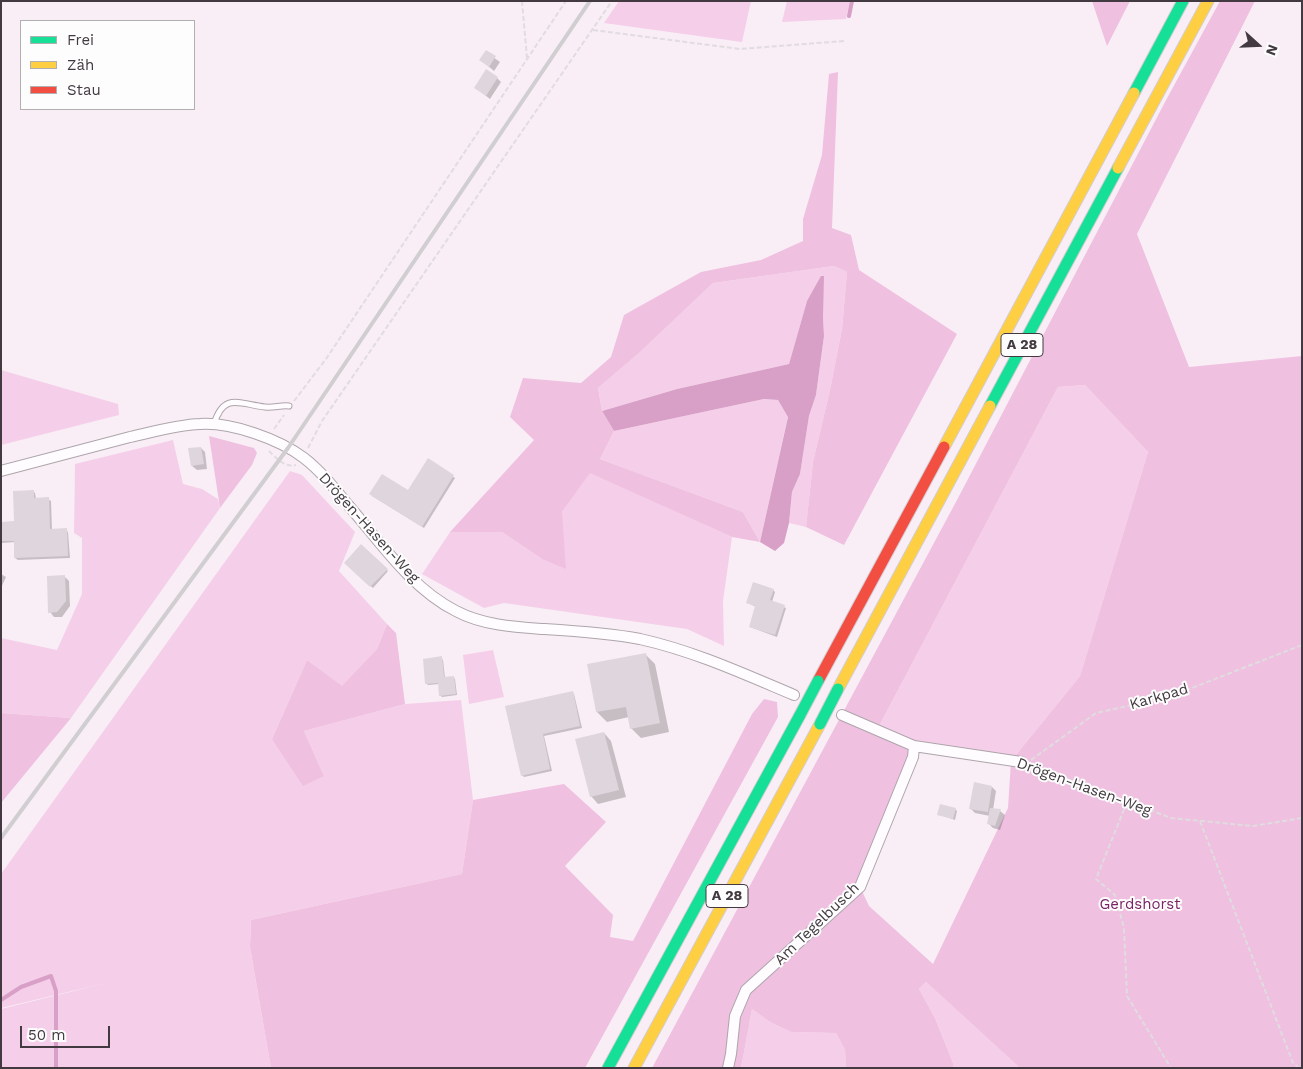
<!DOCTYPE html>
<html>
<head>
<meta charset="utf-8">
<style>
  body { margin:0 }
  #map { position:relative; width:1303px; height:1069px; overflow:hidden; background:#f9eef6; font-family:"Work Sans",sans-serif }
  canvas { display:block }
  .frame { position:absolute; inset:0; border:2px solid #423a40; pointer-events:none }
  .legend { position:absolute; left:20px; top:20px; width:175px; height:90px; box-sizing:border-box; background:#fdfdfd; border:1px solid #b2afb1; margin:0; padding:6px 9px; list-style:none; font-size:15px; color:#423a40 }
  .legend li { display:flex; align-items:center; gap:10px; height:25px }
  .legend b { width:25px; border:1px solid #b2afb1 }
  .north { position:absolute; left:1233px; top:20px; width:50px; height:50px; -webkit-text-stroke:4px #fdfdfd; paint-order:stroke; rotate:110deg; font-size:14px; font-weight:700; line-height:20px; text-align:center; color:#423a40 }
  .north::after { content:''; display:block; margin:auto; width:18px; height:22px; background:#423a40; clip-path:polygon(50% 0,100% 100%,50% 72%,0 100%) }
  .scale { position:absolute; left:20px; top:1026px; width:90px; height:22px; box-sizing:border-box; border:2px solid #423a40; border-top:0; padding-left:6px; font-size:15px; line-height:18px; white-space:nowrap; color:#423a40; -webkit-text-stroke:4px #fdfdfd; paint-order:stroke }
</style>
</head>
<body>
<div id="map">
<canvas width="1303" height="1069"></canvas>
<div class="frame"></div>
<ul class="legend">
<li><b style="height:6px;background:#16e098"></b>Frei</li>
<li><b style="height:6px;background:#ffcf43"></b>Zäh</li>
<li><b style="height:6px;background:#f24e42"></b>Stau</li>
</ul>
<div class="north">N</div>
<div class="scale">50 m</div>
</div>
<script>
const ctx = document.querySelector('canvas').getContext('2d');
ctx.lineJoin = 'round';
function fillPath(path, color) {
  ctx.fillStyle = color;
  ctx.fill(path, 'evenodd');
}
function trace(path, color, width, dash) {
  ctx.strokeStyle = color;
  ctx.lineWidth = width;
  ctx.lineCap = dash ? 'butt' : 'round';
  ctx.setLineDash(dash || []);
  ctx.stroke(path);
}
function write(font, color, halo, rows, align = 'center') {
  ctx.font = font + ' "Work Sans",sans-serif';
  ctx.lineWidth = 4;
  ctx.setLineDash([]);
  ctx.textBaseline = 'middle';
  ctx.strokeStyle = halo;
  ctx.fillStyle = color;
  for (const [text, x, y, turn = 0] of rows) {
    ctx.save();
    ctx.translate(x, y);
    ctx.rotate((+turn || 0) * Math.PI / 180);
    ctx.textAlign = isNaN(turn) ? turn : align;
    if (halo) ctx.strokeText(text, 0, 0);
    ctx.fillText(text, 0, 0);
    ctx.restore();
  }
}
fillPath(new Path2D(`
  M619,1h132l-9,41 -138,-19z
  M787,1h63l-4,18 -64,3z
  M834,266l13,6 -5,57 -12,61 -17,72 -7,65 -17,-4 3,-31 8,-18 9,-58 7,-21 8,-59 -1,-19 -16,-16 -18,63 -112,25 -75,22 -4,-23 40,-34 75,-71z
  M1,370l117,34 1,11 -118,30z
  M1085,385l63,67 -68,224 -69,85 -97,-15 -37,-16 181,-343z
  M764,399l14,1 10,16 -28,126 -17,-30 -143,-53 14,-28z
  M173,440l10,44 19,5 16,10 2,9 -149,210 -70,-5v-75l56,12 25,-56v-56l-8,-5 1,-69z
  M290,471l12,4 53,57 -16,39 48,53 -10,25 -35,38 -35,-27 -35,79 52,37 -20,-45 101,-27 56,-4 12,100 -11,74 -211,46 -1,27 21,121h-270v-59l109,-27 -109,26v-134z
  M590,472l142,65 -9,64 1,45 -37,-17 -183,-26 -20,5 -62,-34 28,-42h52l40,27 20,-47z
  M493,650l11,47 -35,7 -6,-49z
  M926,982l94,86h-67v-5l-18,-45 -16,-29z
  M752,1009l18,13 21,10 45,1 9,17 1,18h-105z`), '#f5cfe9');
fillPath(new Path2D(`
  M1092,1h38l-23,45z
  M1220,1h35l-118,233 52,133 113,-11v712h-282l-94,-86 -7,7 16,29 18,45v5h-107l-1,-18 -9,-17 -45,-1 -21,-10 -18,-13 -11,59h-89l305,-568 208,-398zM1085,385l63,67 -68,224 -69,85 -3,47 -75,156 -64,-58 -9,-19 54,-141 -37,-16 181,-343z
  M838,72l-6,156 19,7 8,35 98,64 -113,211 -38,-18 7,-65 17,-72 12,-61 5,-57 -13,-6 -121,17 -75,71 -40,34 4,23 12,20 -14,28 143,53 17,30 -28,-5 -142,-64 -28,39 4,57 -24,-10 -40,-27h-52l84,-92 -24,-23 13,-39 58,5 30,-26 13,-42 77,-43 60,-12 42,-19v-22l19,-64 7,-81z
  M209,436l45,12 3,5 -5,12 -32,43z
  M387,624l9,9 9,71 -101,27 20,45 -21,10 -31,-47 35,-79 35,26 35,-37z
  M764,699l13,3 1,15 -193,351h-314l-21,-121 1,-27 211,-46 11,-74 91,-16 42,38 -41,44 48,49 -3,22 23,4 119,-227z
  M1,713l70,5 -70,85z`), '#efc0e0');
fillPath(new Path2D(`
  M821,276h3l-1,41 1,19 -8,59 -7,21 -9,58 -8,18 -3,31 -5,20 -9,8 -15,-9 28,-125 -10,-17 -14,-1 -150,32 -12,-20 75,-22 112,-25 18,-63z`), '#d8a0c7');
fillPath(new Path2D(`
  M486,52l14,10 -6,9 -13,-11z
  M497,78l4,4 -11,17 -14,-11z
  M201,448l4,4 2,17 -10,1 -5,-4z
  M428,460l27,18 -31,50 -52,-32 36,-4z
  M33,491l2,2 1,6h12l3,2 1,29h14l2,2 2,26 -52,2 -3,-2v-16l-14,1v-20l15,-1z
  M361,546l27,25 -15,17 -27,-25z
  M1,574l5,3 -5,11z
  M64,576l5,5 1,25 -8,11h-8l-4,-5z
  M773,590l2,2 -3,10 14,6 -9,29 -27,-10 6,-20 -8,-4z
  M645,654l10,10 14,68 -28,6 -10,-10 -2,-11 -22,5 -10,-10 -9,-47z
  M441,658l2,2 2,18 8,-1 2,2 2,16 -15,2 -2,-2 -1,-11 -11,1 -2,-2z
  M572,692l2,2 8,34 -38,8 8,35 -28,6 -2,-2 -16,-68z
  M604,733l7,8 15,56 -28,7 -7,-8z
  M992,787l4,4 -3,19 7,1 5,4 -5,15 -7,-2 -4,-4 1,-8 -15,-3 -4,-4z
  M955,809l2,2 -2,9 -17,-6z`), '#0003');
trace(new Path2D(`
  M849,16l3,-15
  M1,1000l20,-13 30,-11 5,15v77`), '#d8a0c7', 4);
fillPath(new Path2D(`
  M486,50l10,6 -7,11 -10,-7z
  M486,69l12,8 -12,19 -12,-8z
  M201,447l3,17 -13,2 -3,-18z
  M428,458l26,17 -32,52 -53,-33 13,-20 26,16z
  M34,490v8l15,-1 1,32 17,-1 1,28 -54,2v-17h-13v-19l13,-1 -1,-30z
  M361,544l27,25 -18,18 -26,-24z
  M65,575l1,26 -9,11 -9,1 -1,-37z
  M753,582l21,7 -4,11 15,5 -10,30 -26,-8 6,-21 -9,-3z
  M646,653l14,70 -30,6 -4,-22 -30,5 -9,-48z
  M442,656l2,21 10,-1 2,18 -17,2 -1,-13 -13,1 -2,-25z
  M573,691l7,35 -37,8 7,35 -29,7 -16,-70z
  M604,732l15,58 -29,7 -15,-58z
  M974,782l18,4 -4,26 -19,-3z
  M940,804l16,4 -3,11 -16,-4z
  M990,808l11,1 -6,17 -8,-2z`), '#ded6dc');
const lane = new Path2D(`
  M214,424c10,-32 25,-20 51,-17 9,1 16,-2 24,-1`);
const street = new Path2D(`
  M1,471c43,-11 86,-23 129,-34 23,-5 46,-12 70,-13 31,-2 79,15 104,34 17,13 31,31 45,48 32,37 63,83 107,105 26,14 58,16 87,18 32,2 65,4 97,10 54,12 104,35 154,56
  M842,715l72,31 107,16
  M728,1068l3,-14 4,-38 11,-26 114,-103 53,-130 1,-11`);
const fast = new Path2D(`
  M1134,93l49,-92
  M990,406l128,-238
  M608,1068l192,-353`);
const slow = new Path2D(`
  M1118,168l90,-167
  M944,447l190,-354
  M838,689l152,-283
  M634,1068l186,-344`);
const jam = new Path2D(`
  M818,681l126,-234`);
trace(lane, '#aea5ab', 7);
trace(street, '#aea5ab', 12);
trace(fast, '#d3cdd2', 13);
trace(slow, '#d3cdd2', 13);
trace(jam, '#d3cdd2', 13);
trace(new Path2D(`
  M522,1l5,57
  M593,30l147,19 104,-8
  M294,401l32,-42 240,-358
  M274,429l10,-14
  M308,448l14,-27 290,-420
  M269,451c7,7 16,17 27,14
  M1031,760l65,-47 73,-16 133,-52
  M1030,765l141,53 82,8 49,-8
  M1127,802l-31,77 19,16 9,33 3,68 44,72
  M1200,821l93,242 6,5`), '#e0dcdf', 2, [5, 2.5]);
trace(lane, '#fefcfe', 5);
trace(street, '#fefcfe', 10);
trace(fast, '#16e098', 11);
trace(slow, '#ffcf43', 11);
trace(jam, '#f24e42', 11);
trace(new Path2D(`
  M1,838l287,-390 302,-447`), '#d0ced0', 4);
const fastBridge = new Path2D(`
  M800,715l18,-34
  M820,724l18,-35`);
trace(fastBridge, '#d3cdd2', 13, []);
trace(fastBridge, '#16e098', 11);
for (const [x, y, w] of [
  [1022,345,42],
  [727,896,42]
]) {
  const box = new Path2D();
  box.roundRect(x - w / 2, y - 11.5, w, 23, 4);
  ctx.fillStyle = '#fdfdfd';
  ctx.fill(box);
  trace(box, '#423a40', 1);
}
write('bold 14px', '#423a40', null, [
  ["A 28",1022,345],
  ["A 28",727,896]
]);
write('15px', '#423a40', '#fdfdfd', [
  ["Drögen-Hasen-Weg",369,528,48],
  ["Karkpad",1159,697,-16],
  ["Drögen-Hasen-Weg",1084,787,20],
  ["Am Tegelbusch",817,924,-44]
]);
write('15px', '#7b2366', '#fdfdfd', [
  ["Gerdshorst",1140,905]
]);
</script>
</body>
</html>
